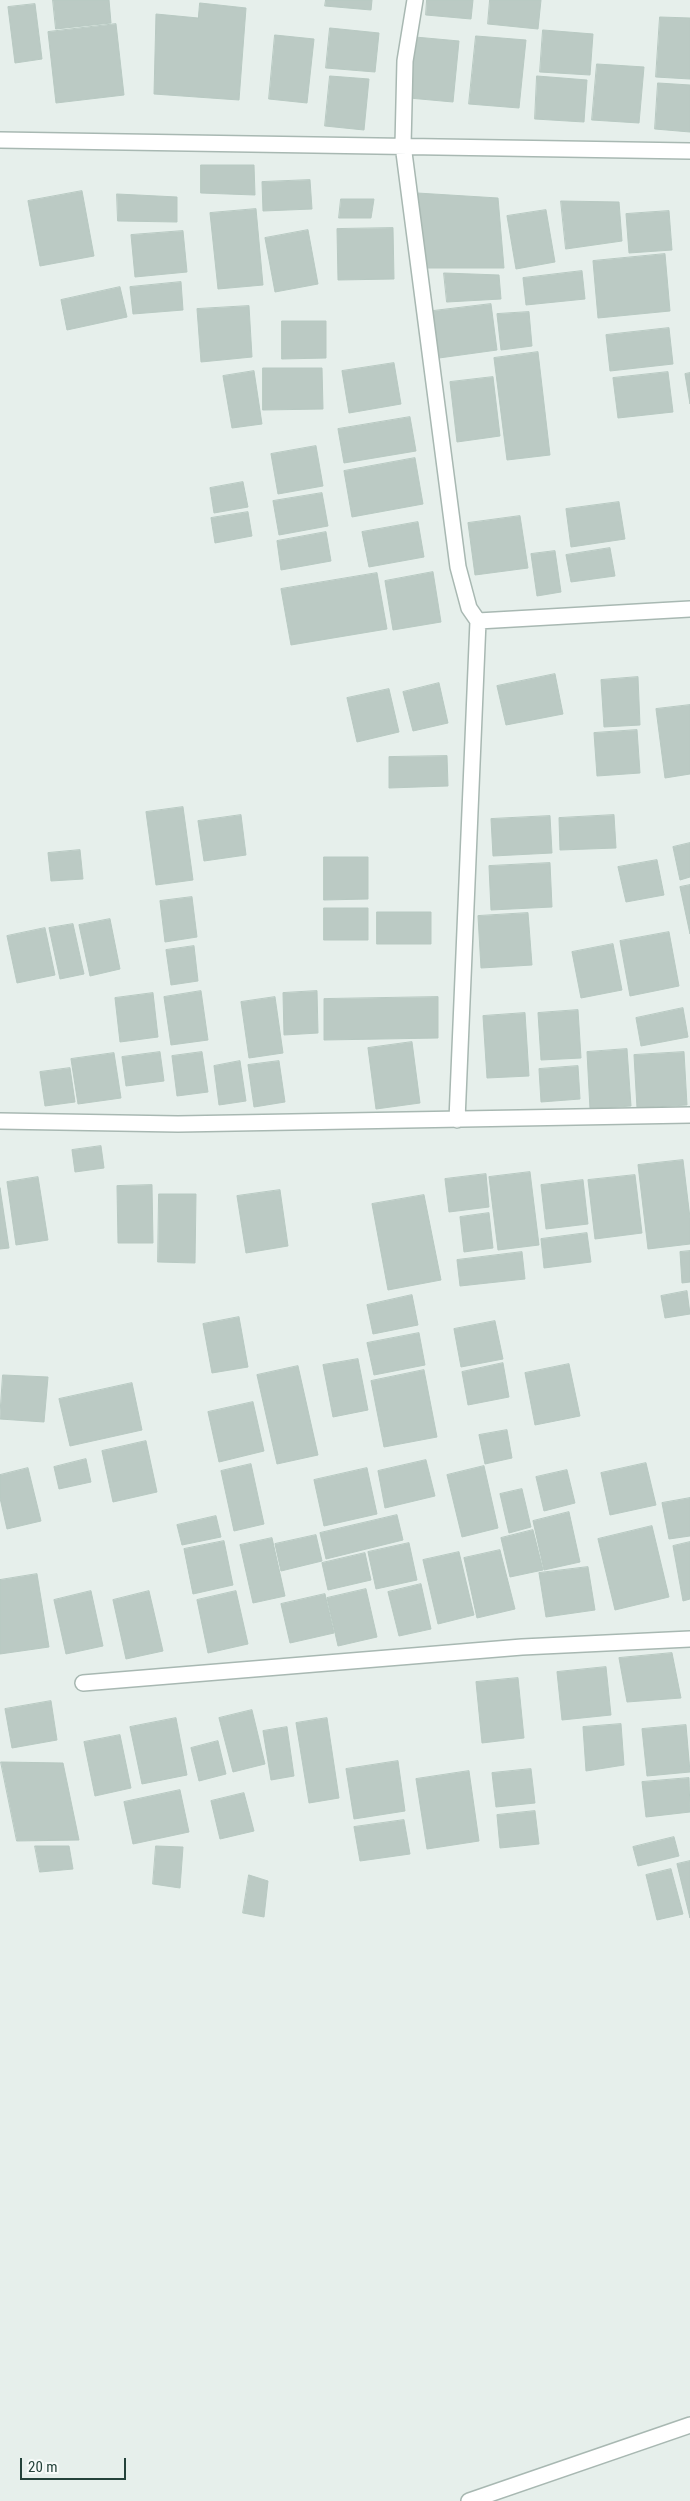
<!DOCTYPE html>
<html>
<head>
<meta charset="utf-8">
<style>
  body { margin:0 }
  #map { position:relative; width:690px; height:2501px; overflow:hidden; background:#e6efeb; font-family:"Roboto Condensed",sans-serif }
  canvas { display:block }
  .scale { position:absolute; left:20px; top:2458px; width:106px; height:22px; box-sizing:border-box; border:2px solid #24423a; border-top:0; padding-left:6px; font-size:15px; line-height:18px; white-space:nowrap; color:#24423a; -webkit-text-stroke:4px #f7fbf9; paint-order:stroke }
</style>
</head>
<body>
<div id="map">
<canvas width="690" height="2501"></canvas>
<div class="scale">20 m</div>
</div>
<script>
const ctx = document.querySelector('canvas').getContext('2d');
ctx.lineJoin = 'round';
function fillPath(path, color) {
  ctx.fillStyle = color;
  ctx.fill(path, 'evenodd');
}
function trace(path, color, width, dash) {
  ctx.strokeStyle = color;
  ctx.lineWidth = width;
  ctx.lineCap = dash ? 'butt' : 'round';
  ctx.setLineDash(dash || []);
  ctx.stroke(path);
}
const building = new Path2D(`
  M53,0h56l2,23 -55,6z
  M326,0h46l-1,10 -46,-4z
  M427,0h46l-2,19 -45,-4z
  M490,0h51l-3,29 -50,-5z
  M200,3l46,5 -7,92 -85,-6 2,-80 42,4z
  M35,4l7,55 -27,4 -7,-56z
  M660,17l30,1v61l-34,-2z
  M116,24l8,71 -68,8 -8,-71z
  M330,28l49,5 -4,39 -49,-4z
  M543,30l50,4 -3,41 -50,-3z
  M275,35l39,4 -7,64 -38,-4z
  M476,36l50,4 -7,68 -50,-4z
  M415,37l44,4 -6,61 -44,-4z
  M597,64l47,3 -5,56 -47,-3z
  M330,76l39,3 -5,51 -39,-4z
  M537,76l50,4 -3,42 -49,-3z
  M658,83l32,2v47l-35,-3z
  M201,165h53l1,30 -54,-2z
  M310,180l2,29 -49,2 -1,-29z
  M82,191l12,65 -54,10 -12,-65z
  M417,193l81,5 6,70h-81z
  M117,194l60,3v25l-59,-1z
  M341,199h33l-3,19h-32z
  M561,201l58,1 3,39 -56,8z
  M256,209l7,76 -45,4 -8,-76z
  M546,210l9,52 -39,7 -9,-53z
  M669,211l3,39 -43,3 -3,-39z
  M393,228l1,51 -56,1 -1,-51z
  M308,230l10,54 -43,8 -10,-54z
  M183,231l4,41 -52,5 -4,-42z
  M665,254l5,57 -72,7 -5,-57z
  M582,271l3,28 -59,6 -3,-27z
  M444,273l55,2 2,24 -54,3z
  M181,282l2,28 -50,4 -3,-27z
  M120,287l7,30 -60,13 -6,-30z
  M491,304l6,46 -58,8 -6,-47z
  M249,306l3,51 -51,5 -4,-53z
  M529,312l3,34 -31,4 -4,-36z
  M282,321h44v37l-44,1z
  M669,328l4,36 -63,7 -4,-36z
  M538,352l12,103 -43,5 -13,-102z
  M394,363l7,41 -52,9 -7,-42z
  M263,368h59l1,41 -60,1z
  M254,371l8,53 -30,4 -9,-52z
  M668,372l5,40 -55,6 -5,-40z
  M690,373v31l-5,-30z
  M493,377l7,59 -43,6 -7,-60z
  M410,417l6,34 -72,12 -6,-34z
  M316,446l7,40 -45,8 -7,-40z
  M415,458l8,46 -71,13 -8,-46z
  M243,482l5,25 -34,6 -4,-25z
  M322,493l6,33 -49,9 -6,-34z
  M619,502l6,37 -54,8 -5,-38z
  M248,512l4,24 -37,7 -4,-25z
  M520,516l8,52 -53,7 -7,-52z
  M418,522l6,35 -55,10 -7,-35z
  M326,532l5,29 -50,9 -4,-29z
  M610,548l5,28 -44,6 -5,-27z
  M555,551l6,41 -24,4 -6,-42z
  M433,572l8,50 -48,8 -8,-49z
  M377,573l10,56 -96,16 -10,-56z
  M555,674l8,40 -57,11 -9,-39z
  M638,677l2,48 -36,2 -3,-47z
  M439,683l9,40 -35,8 -10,-39z
  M389,689l10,43 -42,10 -10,-44z
  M690,705v69l-25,4 -9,-69z
  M637,730l3,43 -43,3 -3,-43z
  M447,756l1,30 -59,2v-31z
  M183,807l10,73 -37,5 -10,-73z
  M241,815l5,40 -42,6 -6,-40z
  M614,815l2,33 -56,2 -1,-32z
  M550,816l2,37 -59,3 -2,-37z
  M690,843v34l-10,3 -7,-33z
  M80,850l3,29 -32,2 -3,-28z
  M324,857h44v42l-44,1z
  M657,860l7,35 -38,7 -8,-35z
  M550,863l2,44 -61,3 -2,-44z
  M690,885v49l-10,-47z
  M192,897l5,40 -32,5 -5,-41z
  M324,908h44v32h-44z
  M377,912h54v32h-54z
  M528,913l4,52 -51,3 -3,-52z
  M110,919l10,50 -30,7 -11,-51z
  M73,924l11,50 -24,5 -11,-51z
  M45,928l10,47 -38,8 -10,-47z
  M669,932l10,54 -49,10 -10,-55z
  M613,944l9,46 -41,8 -9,-46z
  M194,946l4,35 -27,4 -5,-35z
  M201,991l7,49 -37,5 -7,-48z
  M317,991l1,42 -34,2 -1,-42z
  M153,993l5,44 -38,5 -5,-44z
  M275,997l8,56 -34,5 -8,-56z
  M438,997v41l-114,2v-41z
  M683,1008l5,29 -47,9 -5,-28z
  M578,1010l3,48 -40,2 -3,-47z
  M525,1013l4,63 -42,2 -4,-62z
  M412,1042l8,61 -44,6 -8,-61z
  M627,1049l4,57 -41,3 -3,-57z
  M160,1052l4,29 -38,5 -4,-29z
  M202,1052l6,40 -31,4 -5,-40z
  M684,1052l3,53 -50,3 -3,-53z
  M114,1053l7,45 -43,6 -7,-45z
  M240,1061l6,40 -27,4 -5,-39z
  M279,1061l6,41 -31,5 -6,-42z
  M578,1066l2,33 -39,3 -2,-33z
  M70,1068l5,34 -30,4 -5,-34z
  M101,1146l3,22 -29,4 -3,-22z
  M683,1160l7,58v26l-42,5 -10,-84z
  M530,1172l9,73 -41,5 -9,-73z
  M486,1174l3,33 -40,5 -4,-33z
  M635,1175l7,58 -47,6 -7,-59z
  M38,1177l10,63 -32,5 -9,-63z
  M583,1180l5,44 -42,5 -5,-44z
  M152,1185l1,58h-35l-1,-57z
  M0,1188l9,60 -9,1z
  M280,1190l8,56 -42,7 -9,-57z
  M159,1194h37l-1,69 -37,-1z
  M424,1195l17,85 -53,10 -16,-86z
  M489,1213l4,35 -29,4 -4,-35z
  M587,1233l4,29 -47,6 -3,-29z
  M690,1251v31l-8,1 -2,-31z
  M522,1252l3,27 -65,7 -3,-26z
  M687,1291l3,23 -25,4 -4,-22z
  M412,1295l6,30 -45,9 -6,-29z
  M239,1317l9,50 -36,6 -9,-49z
  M495,1321l8,38 -42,8 -7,-38z
  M419,1333l6,32 -51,10 -7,-32z
  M358,1359l10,51 -35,7 -10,-52z
  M503,1363l6,34 -41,8 -6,-33z
  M569,1364l11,52 -45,9 -10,-52z
  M298,1366l20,89 -41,9 -20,-89z
  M424,1370l13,67 -53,10 -13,-66z
  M3,1375l45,2 -4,45 -44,-3z
  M132,1383l10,47 -72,16 -11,-47z
  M253,1402l11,49 -45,11 -11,-50z
  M507,1430l5,28 -27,6 -6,-29z
  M146,1441l11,51 -44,10 -11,-51z
  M86,1459l5,23 -32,7 -5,-22z
  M426,1460l9,36 -50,12 -7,-37z
  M646,1463l10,42 -46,10 -9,-42z
  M251,1464l13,60 -30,7 -13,-60z
  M484,1466l14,62 -36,9 -15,-62z
  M28,1468l13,53 -34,8 -7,-31v-23z
  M367,1468l10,46 -53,12 -10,-46z
  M567,1470l8,33 -31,8 -8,-34z
  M522,1489l9,38 -22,6 -9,-39z
  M690,1498v38l-21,3 -7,-36z
  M569,1512l11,50 -36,8 -11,-49z
  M397,1515l6,25 -77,19 -6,-26z
  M216,1516l5,21 -39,8 -5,-20z
  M652,1526l17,71 -54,13 -17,-71z
  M533,1530l10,40 -33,7 -9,-39z
  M316,1535l6,26 -41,10 -6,-27z
  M272,1538l13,58 -32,7 -13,-58z
  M224,1541l9,44 -40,9 -9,-45z
  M690,1542v57l-7,2 -10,-55z
  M409,1543l8,37 -41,9 -8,-37z
  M500,1550l15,59 -38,9 -13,-60z
  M459,1552l15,63 -36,9 -15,-64z
  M365,1553l6,27 -43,10 -6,-27z
  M588,1567l7,43 -49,7 -7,-44z
  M37,1574l12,73 -49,7v-74z
  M421,1584l10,45 -32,7 -11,-44z
  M366,1589l11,48 -39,9 -11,-48z
  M91,1591l12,55 -37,8 -12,-54z
  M149,1591l14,60 -37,8 -13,-59z
  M236,1591l12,53 -40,9 -11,-53z
  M325,1594l9,39 -44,10 -9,-39z
  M672,1653l9,45 -54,4 -8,-44z
  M606,1667l5,48 -49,5 -5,-48z
  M518,1678l6,60 -42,5 -6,-61z
  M51,1701l6,39 -45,8 -7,-39z
  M252,1710l13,54 -32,8 -14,-54z
  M176,1718l11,57 -45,9 -12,-57z
  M327,1718l12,80 -30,5 -13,-80z
  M621,1724l3,41 -38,6 -3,-44z
  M686,1725l4,47 -43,4 -5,-47z
  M287,1727l7,49 -23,4 -8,-49z
  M120,1735l11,53 -36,8 -11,-54z
  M218,1741l8,33 -27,7 -8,-33z
  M398,1761l7,50 -51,8 -8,-50z
  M1,1762l62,1 16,77 -62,1z
  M531,1769l4,34 -39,4 -4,-34z
  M469,1771l10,70 -52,8 -11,-70z
  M689,1778l1,34 -44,5 -4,-35z
  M180,1790l9,42 -56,12 -9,-42z
  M244,1793l10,38 -34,8 -9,-38z
  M535,1811l4,33 -39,4 -3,-33z
  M404,1820l6,34 -50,7 -6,-34z
  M674,1837l5,19 -41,10 -5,-19z
  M35,1846h34l4,23 -33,3z
  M156,1846l27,1 -3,41 -27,-4z
  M690,1861v57l-13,-54z
  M671,1869l12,45 -26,6 -11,-45z
  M249,1875l19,6 -4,36 -21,-4z`);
fillPath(building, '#bbcac4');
trace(building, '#b8c9c2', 1);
const street = new Path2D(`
  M415,0l-10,61 -2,84 55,422 11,41 9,13 212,-12
  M0,140l690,11
  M457,1120l21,-499
  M0,1121l178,3 512,-9
  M83,1683l439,-36 168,-8
  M469,2501l221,-76`);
trace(street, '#a8b8b2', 18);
trace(street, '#fff', 15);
</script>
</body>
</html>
